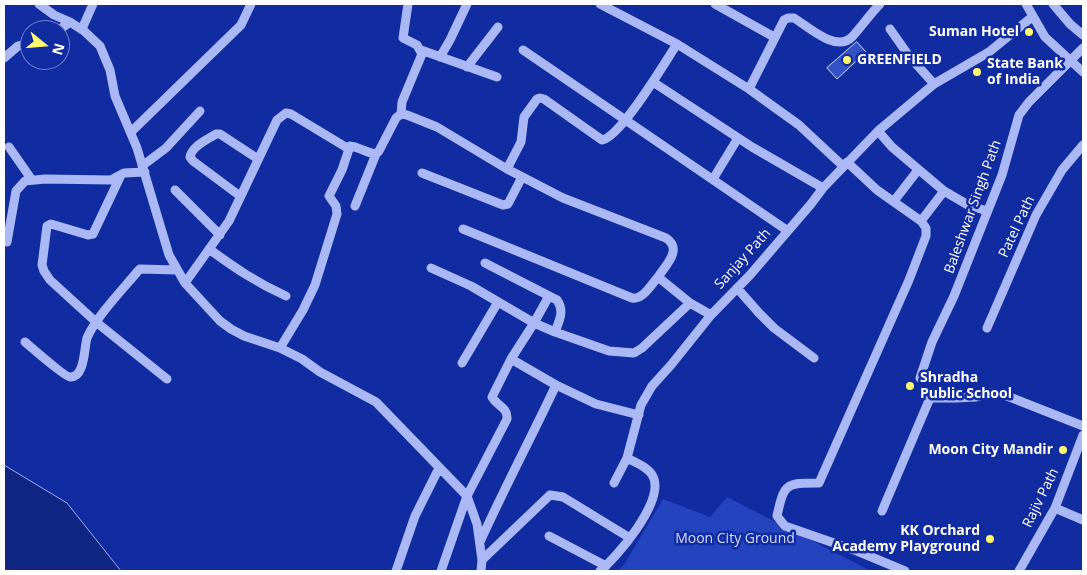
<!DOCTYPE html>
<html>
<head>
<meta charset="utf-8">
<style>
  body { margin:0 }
  #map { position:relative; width:1087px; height:575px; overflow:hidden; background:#112ba1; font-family:"Open Sans",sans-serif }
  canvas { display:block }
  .frame { position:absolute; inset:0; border:5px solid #fff; pointer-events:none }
  .north { position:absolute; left:20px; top:20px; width:50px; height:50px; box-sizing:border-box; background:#112ba1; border:1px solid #7080c7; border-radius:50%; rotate:107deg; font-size:14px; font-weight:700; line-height:20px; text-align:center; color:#fff }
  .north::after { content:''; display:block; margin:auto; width:18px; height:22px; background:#fffa6e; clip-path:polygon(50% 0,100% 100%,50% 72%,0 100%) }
</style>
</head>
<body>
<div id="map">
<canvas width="1087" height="575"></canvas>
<div class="frame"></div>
<div class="north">N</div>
</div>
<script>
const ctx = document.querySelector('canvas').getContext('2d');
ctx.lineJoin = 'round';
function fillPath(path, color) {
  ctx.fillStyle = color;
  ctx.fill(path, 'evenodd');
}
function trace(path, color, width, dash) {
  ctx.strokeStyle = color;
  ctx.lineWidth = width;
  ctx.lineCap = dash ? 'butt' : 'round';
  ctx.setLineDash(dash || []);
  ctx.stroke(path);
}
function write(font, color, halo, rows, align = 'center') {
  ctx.font = font + ' "Open Sans",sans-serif';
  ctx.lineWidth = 5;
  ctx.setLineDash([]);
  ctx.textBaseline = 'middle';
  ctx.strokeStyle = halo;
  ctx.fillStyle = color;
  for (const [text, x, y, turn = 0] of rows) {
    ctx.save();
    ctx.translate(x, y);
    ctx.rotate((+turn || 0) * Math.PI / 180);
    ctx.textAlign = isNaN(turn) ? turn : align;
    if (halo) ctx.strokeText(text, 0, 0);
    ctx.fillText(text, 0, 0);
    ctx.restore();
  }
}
fillPath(new Path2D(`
  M727,497l144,74h-253l7,-8 38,-64 47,18z`), '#2443bf');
const water = new Path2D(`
  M4,465l63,38 54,68h-117z`);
fillPath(water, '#112582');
trace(water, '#9caff8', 1);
const building = new Path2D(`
  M857,42l9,10 -29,27 -10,-11z`);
fillPath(building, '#3551c6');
trace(building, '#d3dcfe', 1);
trace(new Path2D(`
  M39,4l15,11 16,7 14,9 16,15 10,24 5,26 22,52 32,107 16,28 35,38 11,8 13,7 36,12 22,11 18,13 56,30 91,94 -26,75
  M600,4l77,40
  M715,4l59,33
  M1026,4l19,33 38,35
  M1053,4l17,20 13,11
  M82,29l11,-25
  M890,29l19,27 25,28
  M59,30l11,-8
  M421,50l76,27
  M523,50l265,181
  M440,57l10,-17 17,-36
  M4,58l14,-12 12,-3
  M467,67l31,-40
  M653,82l99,65 71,41
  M749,89l35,-69 4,-2h6c15,9 42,35 58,19 10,-11 18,-23 28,-33
  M401,114l1,-12 20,-48 -5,-9 -14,-7 5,-34
  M878,131l14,16 52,44
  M131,132l110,-107 10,-21
  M9,147l23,33
  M847,162l30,28 44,31 5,7v8l-17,44 -90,203c-33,0 -35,0 -42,33l8,10 72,25 48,20
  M142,166l24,-18 34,-37
  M507,169l14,-27 3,-25 13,-18 3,-1 4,1 58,41c19,-3 63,-78 75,-96l72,45 50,36 44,41
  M422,173l81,32 5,-1 14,-27
  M121,175l-28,59 -5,1 -37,-11 -4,2 -5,39 2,6 6,9 46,42 71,57
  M713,179l25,-41
  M175,190l45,45
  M240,196l-47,-35 -3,-4c2,-11 17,-17 26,-23h4l38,25
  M894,201l24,-31
  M355,206l21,-52
  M921,221l23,-30 24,14 19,6
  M463,229l169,69c11,2 19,-13 26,-21
  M7,242l9,-51 9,-10 20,-2 66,1 13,-7 21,-1
  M209,249c26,19 48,34 77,47
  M485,263l72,37c8,11 2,21 -2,32l54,19 25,2 8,-5 48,-45
  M431,268l40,18 63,37 -23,36 45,26 40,19 43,11
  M185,283l44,-62 48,-101 9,-7 5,1 58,35
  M737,288l22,25 15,15 40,30
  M549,296l-15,27 21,9
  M987,328l49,-113 26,-45 21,-25
  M25,342c7,6 40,35 45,35 15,1 14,-29 17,-39 9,-21 36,-49 51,-67l2,-2 37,1
  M280,348l23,-38 12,-25 22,-71 -1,-8 -7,-10 13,-26 8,-24c9,1 17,7 26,8l3,-3 17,-33 5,-4 6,1 30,12 70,42 56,29 103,40c17,11 0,27 -8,39l32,26 21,12
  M511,359l-19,38c5,9 16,10 15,22l-40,77 10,28 5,36 68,-65 13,2 67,41
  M462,363l36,-61
  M920,378l12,-36 22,-46 48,-121 17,-60 10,-13 54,-54
  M614,483l13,-25
  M1055,508l28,12
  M882,511l48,-113h26l20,-1 13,-4 13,1 81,32
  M549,536l57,30
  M480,542c24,-53 51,-104 76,-157
  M396,571l19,-55 24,-48
  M481,571l1,-11
  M600,571c18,-15 62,-67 54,-92 -3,-11 -18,-16 -27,-21l14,-53 11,-19 19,-21 40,-50 39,-40 61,-71 12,-16 55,-57 56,-47 55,-32 43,-35
  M1019,571l36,-63 28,-73`), '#aab9f5', 9);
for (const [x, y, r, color] of [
  [1029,32,5,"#fffa6e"],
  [847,60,5,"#fffa6e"],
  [977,72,5,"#fffa6e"],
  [910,386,5,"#fffa6e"],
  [1063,450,5,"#fffa6e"],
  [990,539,5,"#fffa6e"]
]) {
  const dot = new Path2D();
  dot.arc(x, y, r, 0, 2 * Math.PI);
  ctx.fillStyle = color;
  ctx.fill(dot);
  trace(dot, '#112ba1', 2);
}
write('bold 14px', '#fff', '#112ba1', [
  ["Suman Hotel",1019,32],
  ["GREENFIELD",857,60,"left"],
  ["State Bank",987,64,"left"],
  ["of India",987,80,"left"],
  ["Shradha",920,378,"left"],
  ["Public School",920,394,"left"],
  ["Moon City Mandir",1053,450],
  ["KK Orchard",980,531],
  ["Academy Playground",980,547]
], 'right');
write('14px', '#fff', '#112ba1', [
  ["Baleshwar Singh Path",973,207,-70],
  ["Patel Path",1017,227,-65],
  ["Sanjay Path",743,259,-48],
  ["Rajiv Path",1041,498,-64]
]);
write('14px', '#d3dcfe', '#112ba1', [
  ["Moon City Ground",735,539]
]);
</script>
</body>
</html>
